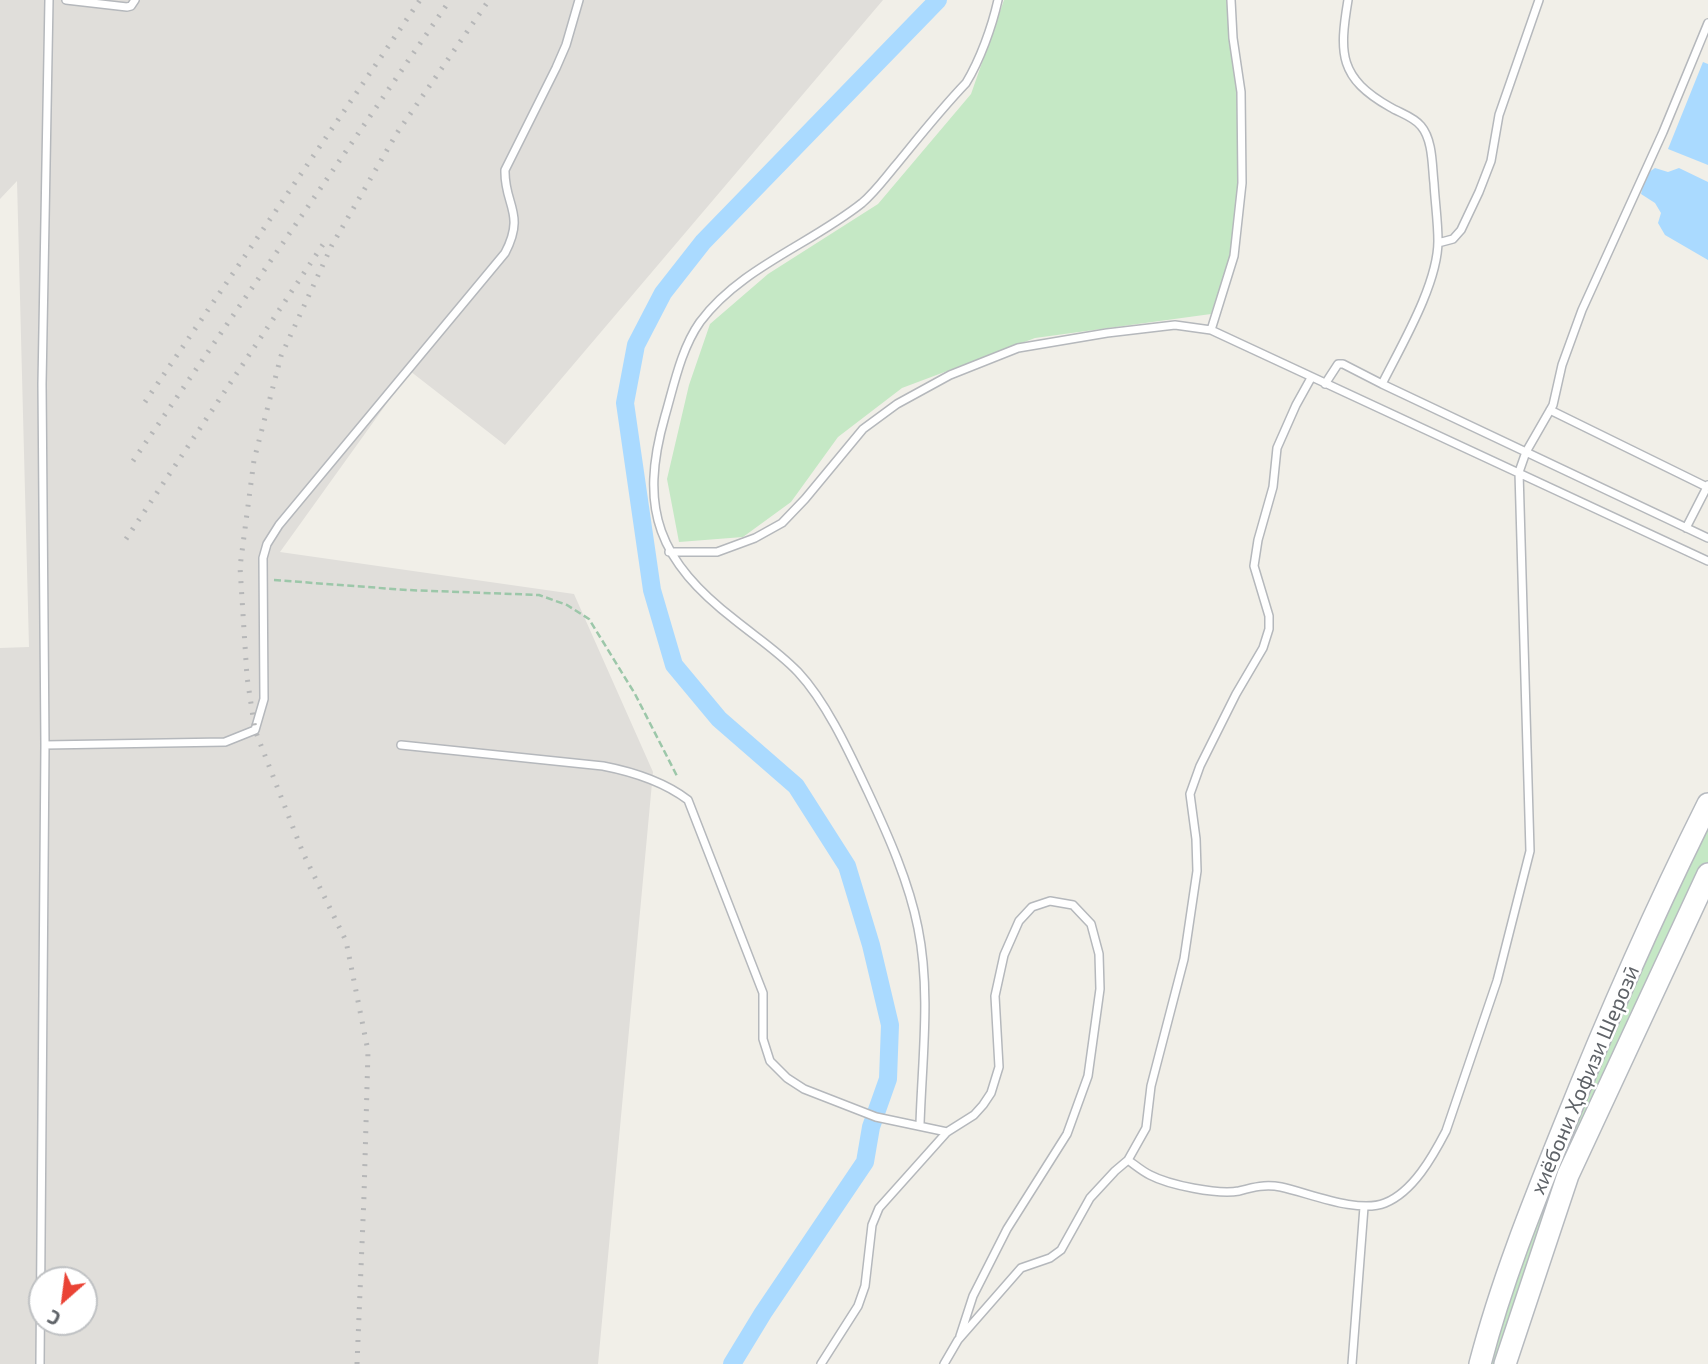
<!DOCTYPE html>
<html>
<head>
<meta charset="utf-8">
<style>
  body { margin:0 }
  #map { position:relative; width:1708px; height:1364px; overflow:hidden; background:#f1efe8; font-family:"Exo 2",sans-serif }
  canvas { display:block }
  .north { position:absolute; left:28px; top:1266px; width:70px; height:70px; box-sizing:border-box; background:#fff; border:2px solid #bfc1c3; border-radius:50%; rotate:208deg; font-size:19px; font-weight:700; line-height:28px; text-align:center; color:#5f6368 }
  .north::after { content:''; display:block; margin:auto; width:24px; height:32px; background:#ea4335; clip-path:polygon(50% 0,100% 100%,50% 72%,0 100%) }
</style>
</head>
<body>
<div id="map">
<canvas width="1708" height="1364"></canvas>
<div class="north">С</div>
</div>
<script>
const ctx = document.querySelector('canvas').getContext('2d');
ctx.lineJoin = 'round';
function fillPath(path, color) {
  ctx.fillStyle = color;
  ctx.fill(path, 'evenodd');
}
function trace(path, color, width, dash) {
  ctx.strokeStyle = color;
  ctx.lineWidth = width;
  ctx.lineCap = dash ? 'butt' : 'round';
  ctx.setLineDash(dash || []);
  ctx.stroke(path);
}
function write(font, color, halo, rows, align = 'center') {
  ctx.font = font + ' "Exo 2",sans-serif';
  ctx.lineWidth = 5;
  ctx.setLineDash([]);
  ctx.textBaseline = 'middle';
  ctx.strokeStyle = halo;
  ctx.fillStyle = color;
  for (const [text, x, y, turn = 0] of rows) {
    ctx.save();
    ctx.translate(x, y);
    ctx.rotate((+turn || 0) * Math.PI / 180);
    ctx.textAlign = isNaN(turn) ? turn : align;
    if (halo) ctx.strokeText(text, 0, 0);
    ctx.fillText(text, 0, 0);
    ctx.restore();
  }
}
fillPath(new Path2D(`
  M0,0h883l-378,445 -95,-74 -130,181 294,42 79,178 -55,592h-598v-716l29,-1 -12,-466 -17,18zM42,1280h42v42h-42z`), '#e0deda');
fillPath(new Path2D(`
  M1004,0h223l10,96 1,87 -8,73 -19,58 -176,24 -133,50 -64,49 -47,65 -48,35 -64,5 -12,-63 22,-94 21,-61 58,-50 110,-70 93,-110z
  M1708,818v61l-82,178 -122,307h-20l48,-148z`), '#c5e8c5');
fillPath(new Path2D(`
  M1703,62l5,2v101l-40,-16z
  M1655,168l13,4 11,-4 29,14v78l-43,-25 -7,-12 3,-10 -6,-10 -14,-9 5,-20z`), '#aadaff');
trace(new Path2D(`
  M732,1364l31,-51 102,-151 6,-35 17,-48 2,-54 -19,-80 -24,-79 -51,-80 -77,-67 -45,-54 -22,-75 -27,-187 11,-58 27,-52 40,-51 235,-242`), '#aadaff', 18);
const service = new Path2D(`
  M66,0l61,7 4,-1 4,-6
  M1438,243l15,-4 8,-9 18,-38 12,-31 8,-46 40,-115
  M1211,330l23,-74 8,-73 -1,-91 -8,-54 -2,-38
  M1325,384l13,-20h5l39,20c19,-38 56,-100 56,-143 0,-19 -3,-39 -4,-58 -2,-17 -1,-43 -13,-57 -7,-9 -21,-13 -31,-19 -51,-29 -51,-53 -42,-107
  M1382,384l326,154
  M1550,410l157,77
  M1686,528l22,-43
  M669,552h48l38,-14 27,-15 23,-24 58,-70 34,-25 53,-29 68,-27 89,-15 68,-8 36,5 497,231
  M45,745l180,-3 30,-12 9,-31 -1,-141 4,-14 12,-19 226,-272c21,-40 -1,-48 0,-83l51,-102 10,-23 13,-45
  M401,745l202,21c31,6 60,15 85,34l75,193v46l7,22 17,17 17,11 72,28 71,15
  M920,1124c2,-64 11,-132 -2,-196 -9,-46 -30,-93 -50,-136 -18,-38 -41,-89 -70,-120 -19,-20 -42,-35 -63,-52 -76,-59 -97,-110 -70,-204 9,-31 16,-67 35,-94 40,-54 111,-78 162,-119 13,-11 23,-25 34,-38 23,-28 45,-56 70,-82 14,-23 26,-56 32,-83
  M1128,1160c7,5 14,11 22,15 19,10 68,20 89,16 15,-4 26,-7 42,-4 28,6 77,27 104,16 28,-11 48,-47 61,-72l51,-150 33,-130 -11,-379 7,-20 27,-47 9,-40 20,-55 81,-178 45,-109
  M40,1364l5,-619 -3,-361 7,-384
  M821,1364l37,-58 7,-20 7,-61 7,-17 68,-76 27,-17 9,-10 8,-12 8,-26 -4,-71 9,-41 15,-34 13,-14 18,-6 23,4 18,19 8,30 1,35 -12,87 -21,58 -60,95 -34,67 -13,40
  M944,1364l14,-24 63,-72 29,-10 11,-8 29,-52 25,-27 13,-11 18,-32 5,-42 33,-127 13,-88 -1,-32 -6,-45 10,-28 36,-72 27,-46 6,-19v-13l-15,-50 4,-26 15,-53 4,-39 19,-43 15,-27
  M1352,1364l12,-157`);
const secondary = new Path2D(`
  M1480,1364c21,-81 52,-158 83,-235 44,-110 92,-219 145,-325
  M1505,1364l63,-189 140,-301`);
trace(service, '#b5b8bc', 10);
trace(secondary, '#b6babf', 24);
trace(new Path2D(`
  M274,580l133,10 132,5 28,10 22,14 46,75 43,84`), '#9cc7a9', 2.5, [7, 3.5]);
trace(service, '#fff', 7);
trace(secondary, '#fff', 21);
trace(new Path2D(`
  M145,402l275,-402
  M133,461l317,-461
  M126,539l200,-299
  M357,1364l7,-168 4,-145 -22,-110 -43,-88 -48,-123 -8,-53 -7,-110 14,-107 27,-104 51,-111 65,-112 92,-133`), '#b6b7b8', 5, [2, 9]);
write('21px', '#5f6368', '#fff', [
  ["хиёбони Ҳофизи Шерозӣ",1585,1080,-67]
]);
</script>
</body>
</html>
